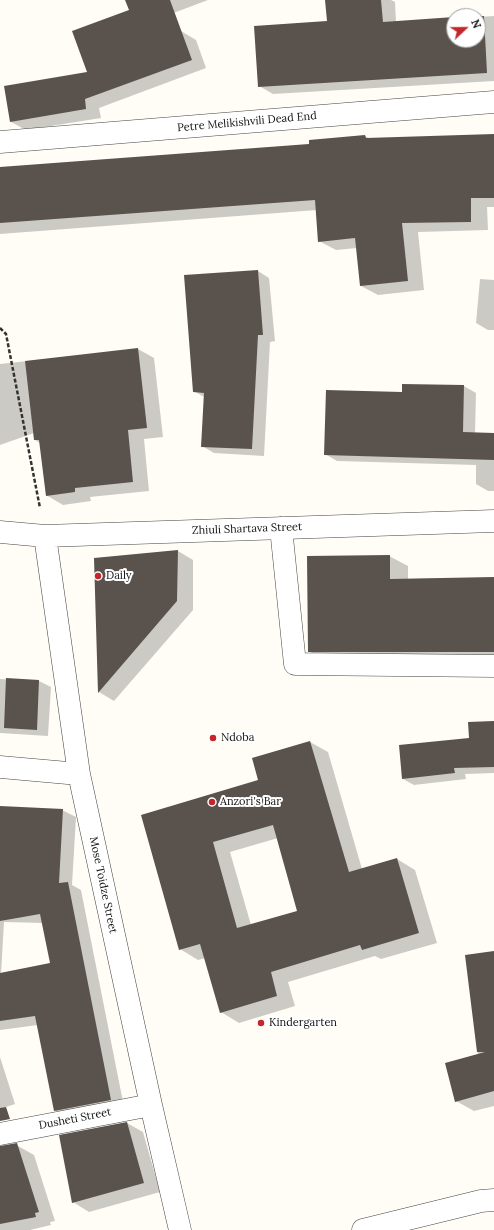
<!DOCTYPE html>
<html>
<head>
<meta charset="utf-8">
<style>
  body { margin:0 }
  #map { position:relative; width:494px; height:1230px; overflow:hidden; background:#fffdf5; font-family:Lora,serif }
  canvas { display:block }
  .north { position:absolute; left:446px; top:8px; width:40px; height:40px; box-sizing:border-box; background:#fff; border:1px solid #a0a0a0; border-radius:50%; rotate:68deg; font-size:11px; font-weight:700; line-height:16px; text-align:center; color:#111 }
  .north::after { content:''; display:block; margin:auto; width:14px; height:18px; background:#c4262e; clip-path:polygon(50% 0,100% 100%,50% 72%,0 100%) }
</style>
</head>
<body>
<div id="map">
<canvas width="494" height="1230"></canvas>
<div class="north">N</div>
</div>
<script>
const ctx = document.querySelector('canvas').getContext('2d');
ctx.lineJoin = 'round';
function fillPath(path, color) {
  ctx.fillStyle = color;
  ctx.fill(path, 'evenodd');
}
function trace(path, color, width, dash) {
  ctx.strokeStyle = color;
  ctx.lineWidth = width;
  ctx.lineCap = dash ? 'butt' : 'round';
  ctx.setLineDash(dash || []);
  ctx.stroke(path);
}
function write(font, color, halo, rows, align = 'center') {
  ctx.font = font + ' Lora,serif';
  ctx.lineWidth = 4;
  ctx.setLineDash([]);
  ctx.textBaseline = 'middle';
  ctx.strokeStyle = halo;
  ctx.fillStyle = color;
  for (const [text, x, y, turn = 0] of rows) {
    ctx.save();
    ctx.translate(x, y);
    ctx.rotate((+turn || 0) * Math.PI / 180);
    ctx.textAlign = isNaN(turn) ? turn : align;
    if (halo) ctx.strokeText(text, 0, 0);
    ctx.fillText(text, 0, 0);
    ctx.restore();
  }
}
fillPath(new Path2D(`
  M126,0h82l-61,23z
  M326,0h65l4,2 1,20 58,-4v22h24v-23l16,-1v65l-221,13 -14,-8 69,-64z
  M181,31l15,9 10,28 -107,40 2,10 -75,12 -15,-8 78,-49z
  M494,135v72h-7l1,23 -70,2 6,58 -46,5 -17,-9 -4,-38 -21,2 -17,-9 -2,-31 -317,24v-66l311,-23 54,-9 5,3z
  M258,271l11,7 6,63 -5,1 -6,114 -50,-3 -12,-7 2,-49 -10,-6z
  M480,279l14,1v50h-6l-12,-7z
  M138,349l16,9 9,79 -19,2 5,52 -59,6 1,4 -28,4 -17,-10 -6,-52 -5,-3 -1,-7 -34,12v-81z
  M464,386l12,7 -1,41h19v57h-6l-12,-7v-19l-139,-4 -12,-7 78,-61z
  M178,551l15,9v50l-79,91 -15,-9 -4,-133z
  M389,556l19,10v13l86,-1v84h-167l-18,-11z
  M0,679l39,2 12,6 -3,49 -48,-3z
  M494,722v51l-29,1 1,5 -52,6 -11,-6z
  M310,742l18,10 34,117 35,-10 18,11 22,73 -56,16 -6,-3 -87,26 7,24 -56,17 -18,-11 -16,-54 -7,2 -18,-11 -38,-134 117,-34zM278,838l21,74 -48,13 -21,-73z
  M0,807l62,3 14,7 -4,68 9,5 43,217 -56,11 -13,-8 -17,-85 -38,5zM4,922l39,1 8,40 -50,11z
  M494,952v154l-20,5 -18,-10 22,-46 -12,-99z
  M0,1057l15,47 -15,5z
  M127,1123l16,9 17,60 -71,20 -16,-10z
  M18,1146l16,9 21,66 -5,1 1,3 -21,5h-30v-80z`), '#0003');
fillPath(new Path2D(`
  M125,0h45l22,60 -107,39 1,10 -76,13 -6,-36 83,-14 -15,-41 57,-21z
  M325,0h56l2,22 71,-5v23h24v-24h-2h8l3,57 -229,14 -4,-61 73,-5z
  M494,134v64h-23v24l-69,1 6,58 -48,5 -5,-48 -37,4 -3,-42 -315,23v-56l309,-23v-4l56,-5 1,3z
  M258,270l5,65h-5l-6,114 -51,-2 3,-54 -11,-1 -9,-117z
  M138,348l9,80 -19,2 5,52 -58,6v4l-29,4 -7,-56h-5l-9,-79z
  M402,384l62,1 -1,47 31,1v27l-170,-5 2,-65 76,2z
  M178,550l-1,51 -79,92 -4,-135z
  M390,555v24l104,-2v75h-186l-1,-96z
  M6,678l33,2 -2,50 -33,-2z
  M494,721v46l-40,1 1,5 -53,6 -3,-34 70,-7 -1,-16z
  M310,741l39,131 48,-14 22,75 -57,17 -2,-5 -89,27 6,24 -57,17 -20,-69 -21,6 -38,-135 117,-35 -6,-22zM273,825l24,86 -60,17 -24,-86z
  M0,806l63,3 -4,74 9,-1 43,218 -57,11 -19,-95 -35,5v-48l50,-10 -10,-49 -40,7z
  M494,951v140l-39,11 -10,-39 40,-11h-8l-12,-97z
  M6,1107l4,12 -10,2v-13z
  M127,1122l17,61 -72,20 -13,-68z
  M17,1143l22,69 -4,1 1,4 -36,7v-78z`), '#5a524d');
const minor = new Path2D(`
  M0,142l494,-40
  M281,528l14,136 199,2
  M0,532l45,4 449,-15
  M45,536l34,238 72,331 29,125
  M0,767l79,7
  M0,1134l151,-29
  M363,1230l118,-29 13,-1`);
trace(minor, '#444', 23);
trace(new Path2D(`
  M0,328l6,6 34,174`), '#333', 2.5, [4, 2]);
trace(minor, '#fff', 22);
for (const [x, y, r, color] of [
  [98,576,4,"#c4262e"],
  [213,738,4,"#c4262e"],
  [212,802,4,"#c4262e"],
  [261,1023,4,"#c4262e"]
]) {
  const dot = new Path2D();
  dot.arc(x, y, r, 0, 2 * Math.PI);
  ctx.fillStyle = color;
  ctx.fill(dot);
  trace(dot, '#fff', 1.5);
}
write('11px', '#111', '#fff', [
  ["Petre Melikishvili Dead End",247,122,-5],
  ["Zhiuli Shartava Street",247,529,-2],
  ["Mose Toidze Street",103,885,78],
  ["Dusheti Street",75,1119,-11]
]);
write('11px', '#111', '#fff', [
  ["Daily",106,576],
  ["Ndoba",221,738],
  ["Anzori's Bar",220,802],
  ["Kindergarten",269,1023]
], 'left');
</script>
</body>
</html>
